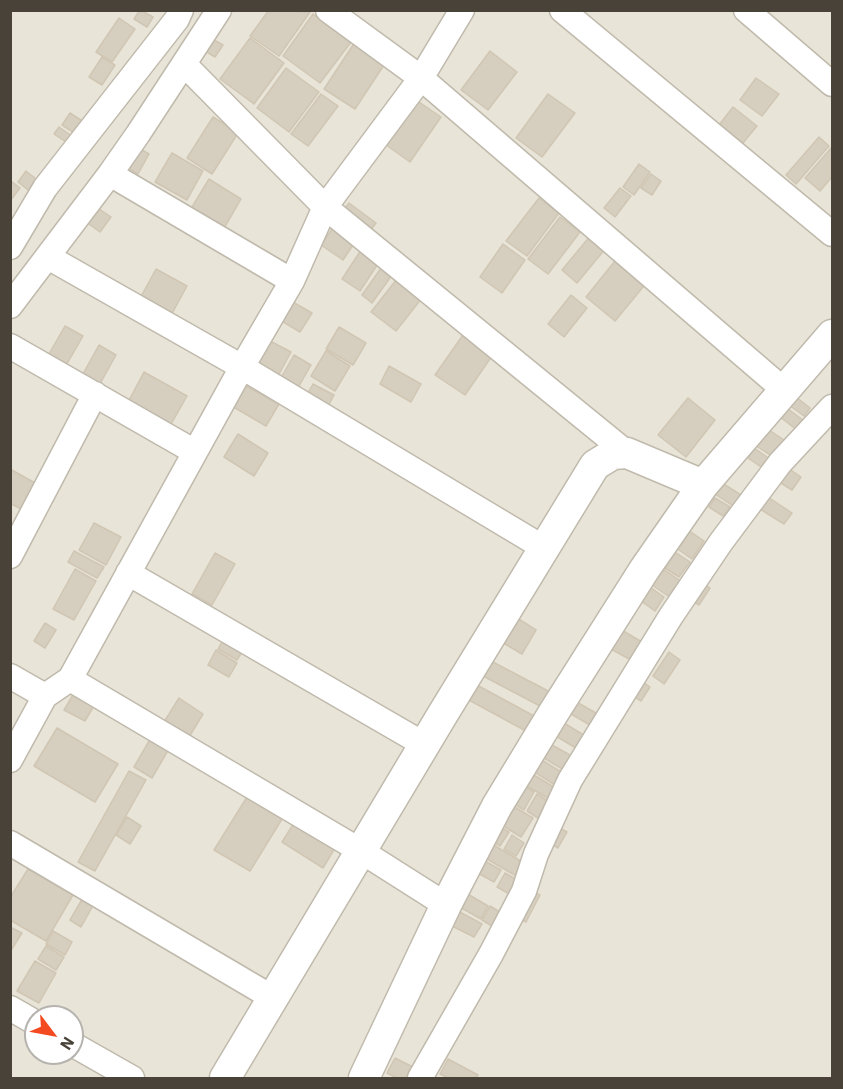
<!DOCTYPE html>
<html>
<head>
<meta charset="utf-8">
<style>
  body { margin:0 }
  #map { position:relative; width:843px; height:1089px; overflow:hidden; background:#f4f2ea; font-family:"IBM Plex Sans",sans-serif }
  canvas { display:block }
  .frame { position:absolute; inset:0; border:12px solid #484238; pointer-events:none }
  .north { position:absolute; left:24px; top:1005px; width:60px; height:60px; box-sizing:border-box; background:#fff; border:2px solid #b6b3af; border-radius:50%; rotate:122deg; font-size:16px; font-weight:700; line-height:24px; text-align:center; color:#484238 }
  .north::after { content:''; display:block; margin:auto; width:21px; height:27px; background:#f34a21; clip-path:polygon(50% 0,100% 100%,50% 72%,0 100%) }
</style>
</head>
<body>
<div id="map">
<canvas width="843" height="1089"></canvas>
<div class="frame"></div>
<div class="north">N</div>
</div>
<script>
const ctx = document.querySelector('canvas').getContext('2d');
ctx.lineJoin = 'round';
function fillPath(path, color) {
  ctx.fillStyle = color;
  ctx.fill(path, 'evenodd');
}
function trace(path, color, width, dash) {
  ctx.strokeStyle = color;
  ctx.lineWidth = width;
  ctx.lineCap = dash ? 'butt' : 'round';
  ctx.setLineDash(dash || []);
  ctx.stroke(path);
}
fillPath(new Path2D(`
  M10,11h822v1067h-821zM36,1017h36v36h-36z`), '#e8e4d8');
const building = new Path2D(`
  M140,10l13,7 -6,10 -13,-8z
  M269,10l41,2 -31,44 -29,-20z
  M313,14l38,28 -31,41 -37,-27z
  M119,18l16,11 -23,33 -16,-10z
  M207,36l16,9 -8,12 -15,-9z
  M250,38l34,25 -30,41 -34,-25z
  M355,42l31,20 -31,47 -31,-20z
  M490,51l27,21 -29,38 -27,-20z
  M102,57l13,8 -13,20 -13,-8z
  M286,68l33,24 -30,40 -32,-24z
  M756,78l23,16 -17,22 -22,-16z
  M321,94l17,12 -30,40 -17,-12z
  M548,94l27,19 -33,44 -26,-19z
  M413,98l28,19 -31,45 -28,-20z
  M733,107l24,19 -14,17 -24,-18z
  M70,113l14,9 -8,12 -14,-9z
  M213,117l25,16 -26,41 -25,-16z
  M59,127l14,10 -4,7 -15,-10z
  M819,137l10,9 -33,38 -10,-9z
  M137,147l12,7 -11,20 -13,-8z
  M832,147v30l-12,14 -15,-13z
  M172,153l31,18 -16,29 -32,-18z
  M639,164l11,8 -16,23 -11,-8z
  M26,171l15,12 -8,11 -15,-12z
  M651,174l10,7 -9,14 -11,-7z
  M209,179l32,20 -19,33 -33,-20z
  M11,181l9,7 -10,13v-19z
  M620,188l11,8 -16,21 -11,-9z
  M539,198l20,15 -32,43 -21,-15z
  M349,203l27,20 -9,12 -27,-20z
  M92,204l19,13 -11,15 -18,-13z
  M560,217l20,15 -32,42 -20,-15z
  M337,222l22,14 -16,24 -22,-15z
  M591,235l15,13 -29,35 -15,-13z
  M365,244l18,12 -23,35 -18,-12z
  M503,244l22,16 -23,33 -22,-16z
  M619,256l29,25 -33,40 -29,-24z
  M386,261l11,7 -25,35 -10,-8z
  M156,269l31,17 -19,35 -31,-17z
  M404,270l25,19 -33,42 -25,-19z
  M571,295l16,13 -23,29 -16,-13z
  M291,301l21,12 -12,19 -20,-12z
  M65,326l18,10 -19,33 -18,-10z
  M339,327l27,16 -13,22 -27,-16z
  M465,332l29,21 -29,42 -30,-20z
  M270,341l21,11 -13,24 -22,-12z
  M99,345l17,10 -20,36 -17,-10z
  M326,351l24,15 -15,25 -24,-15z
  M294,355l17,10 -16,28 -17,-10z
  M389,366l32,18 -10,18 -31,-18z
  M144,372l43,24 -17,30 -42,-24z
  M242,384l37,20 -13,22 -36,-21z
  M313,384l21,11 -9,17 -21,-12z
  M796,397l14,11 -6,8 -15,-11z
  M688,398l27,22 -29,37 -28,-22z
  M783,405l21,16 -7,9 -21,-16z
  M766,428l18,12 -11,17 -18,-12z
  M238,434l30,19 -14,23 -30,-19z
  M754,448l16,11 -6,10 -16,-11z
  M785,466l16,11 -9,13 -16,-10z
  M10,469l25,14 -14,26 -11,-6z
  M722,483l19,12 -8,11 -18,-12z
  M768,497l24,16 -8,11 -24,-15z
  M715,498l15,9 -7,9 -14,-9z
  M94,523l27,14 -15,28 -27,-15z
  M688,530l16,11 -12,18 -16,-11z
  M74,551l30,16 -7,11 -29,-16z
  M675,552l15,10 -11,15 -14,-9z
  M215,553l20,11 -23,41 -20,-11z
  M75,569l21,12 -22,39 -21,-11z
  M663,569l22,15 -11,16 -22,-15z
  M700,581l10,7 -11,17 -11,-7z
  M650,587l14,10 -9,14 -14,-10z
  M514,616l22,14 -14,24 -22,-13z
  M45,623l11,7 -11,18 -11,-7z
  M620,629l22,13 -11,18 -22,-12z
  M226,635l19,12 -8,13 -19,-11z
  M216,650l21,13 -8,14 -21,-12z
  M669,652l11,8 -16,24 -11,-8z
  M489,660l61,32 -8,15 -61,-32z
  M636,677l14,10 -9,14 -14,-9z
  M475,684l59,32 -8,15 -59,-32z
  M74,693l21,11 -10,17 -21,-11z
  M179,698l24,16 -14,23 -25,-15z
  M573,700l23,13 -6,12 -24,-14z
  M564,723l23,14 -8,13 -23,-14z
  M57,728l61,36 -23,38 -61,-36z
  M152,736l18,11 -18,31 -18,-11z
  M552,745l25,14 -8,14 -25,-15z
  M537,757l29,18 -8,12 -28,-18z
  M129,771l17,9 -51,91 -17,-9z
  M534,775l23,14 -6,11 -24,-14z
  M524,786l10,6 -10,18 -11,-7z
  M537,794l14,9 -10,17 -14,-9z
  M247,797l35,22 -32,52 -36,-21z
  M513,806l20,12 -12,19 -19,-12z
  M127,817l14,9 -11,18 -14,-9z
  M294,823l41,25 -12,20 -41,-26z
  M497,825l12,7 -9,14 -12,-7z
  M556,826l11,6 -9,16 -11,-7z
  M512,835l12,8 -8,13 -12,-7z
  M490,843l34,20 -8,13 -34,-20z
  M483,860l18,10 -7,12 -18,-10z
  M28,869l45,26 -27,46 -36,-21v-22z
  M505,873l14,8 -8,14 -14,-8z
  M528,889l12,6 -14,27 -13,-7z
  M466,893l22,13 -7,13 -23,-13z
  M84,896l11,6 -14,25 -11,-7z
  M490,906l18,11 -8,14 -18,-11z
  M458,911l24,13 -8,13 -24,-12z
  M10,927l12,6 -12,19z
  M53,931l19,11 -7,13 -19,-11z
  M46,946l18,11 -8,13 -18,-11z
  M35,961l21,12 -17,30 -22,-12z
  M395,1058l20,10 -5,10h-13l-10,-5z
  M448,1059l30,16 -2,3h-27l-9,-4z`);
fillPath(building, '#d6cebf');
trace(building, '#d0c6b3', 1.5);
const minor = new Path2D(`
  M328,10l93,68 363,312
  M562,10l270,224
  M746,10l86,74
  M184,64l141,143 302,246
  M110,174l182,107
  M10,247l35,-59 132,-169 4,-9
  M48,257l194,110 302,181
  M10,306l100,-132 28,-40 81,-124
  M10,346l185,106
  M10,556l85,-162
  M128,573l297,172
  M10,676l35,20
  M70,679l291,172 85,54
  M10,760l35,-64 25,-17 172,-312 50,-86 33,-74 96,-129 41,-68
  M10,843l263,155
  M10,1008l26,15
  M72,1044l60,34
  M420,1078l71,-124 33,-63 12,-37 34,-74 101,-164 50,-74 59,-79 52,-56`);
const tertiary = new Path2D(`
  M225,1078l216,-361 154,-252 18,-11 14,-1 76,32
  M364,1078l82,-173 51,-99 57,-94 90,-142 59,-85 129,-150`);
trace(minor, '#c0baac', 27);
trace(tertiary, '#c0baac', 33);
trace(minor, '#fff', 24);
trace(tertiary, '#fff', 30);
</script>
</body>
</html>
